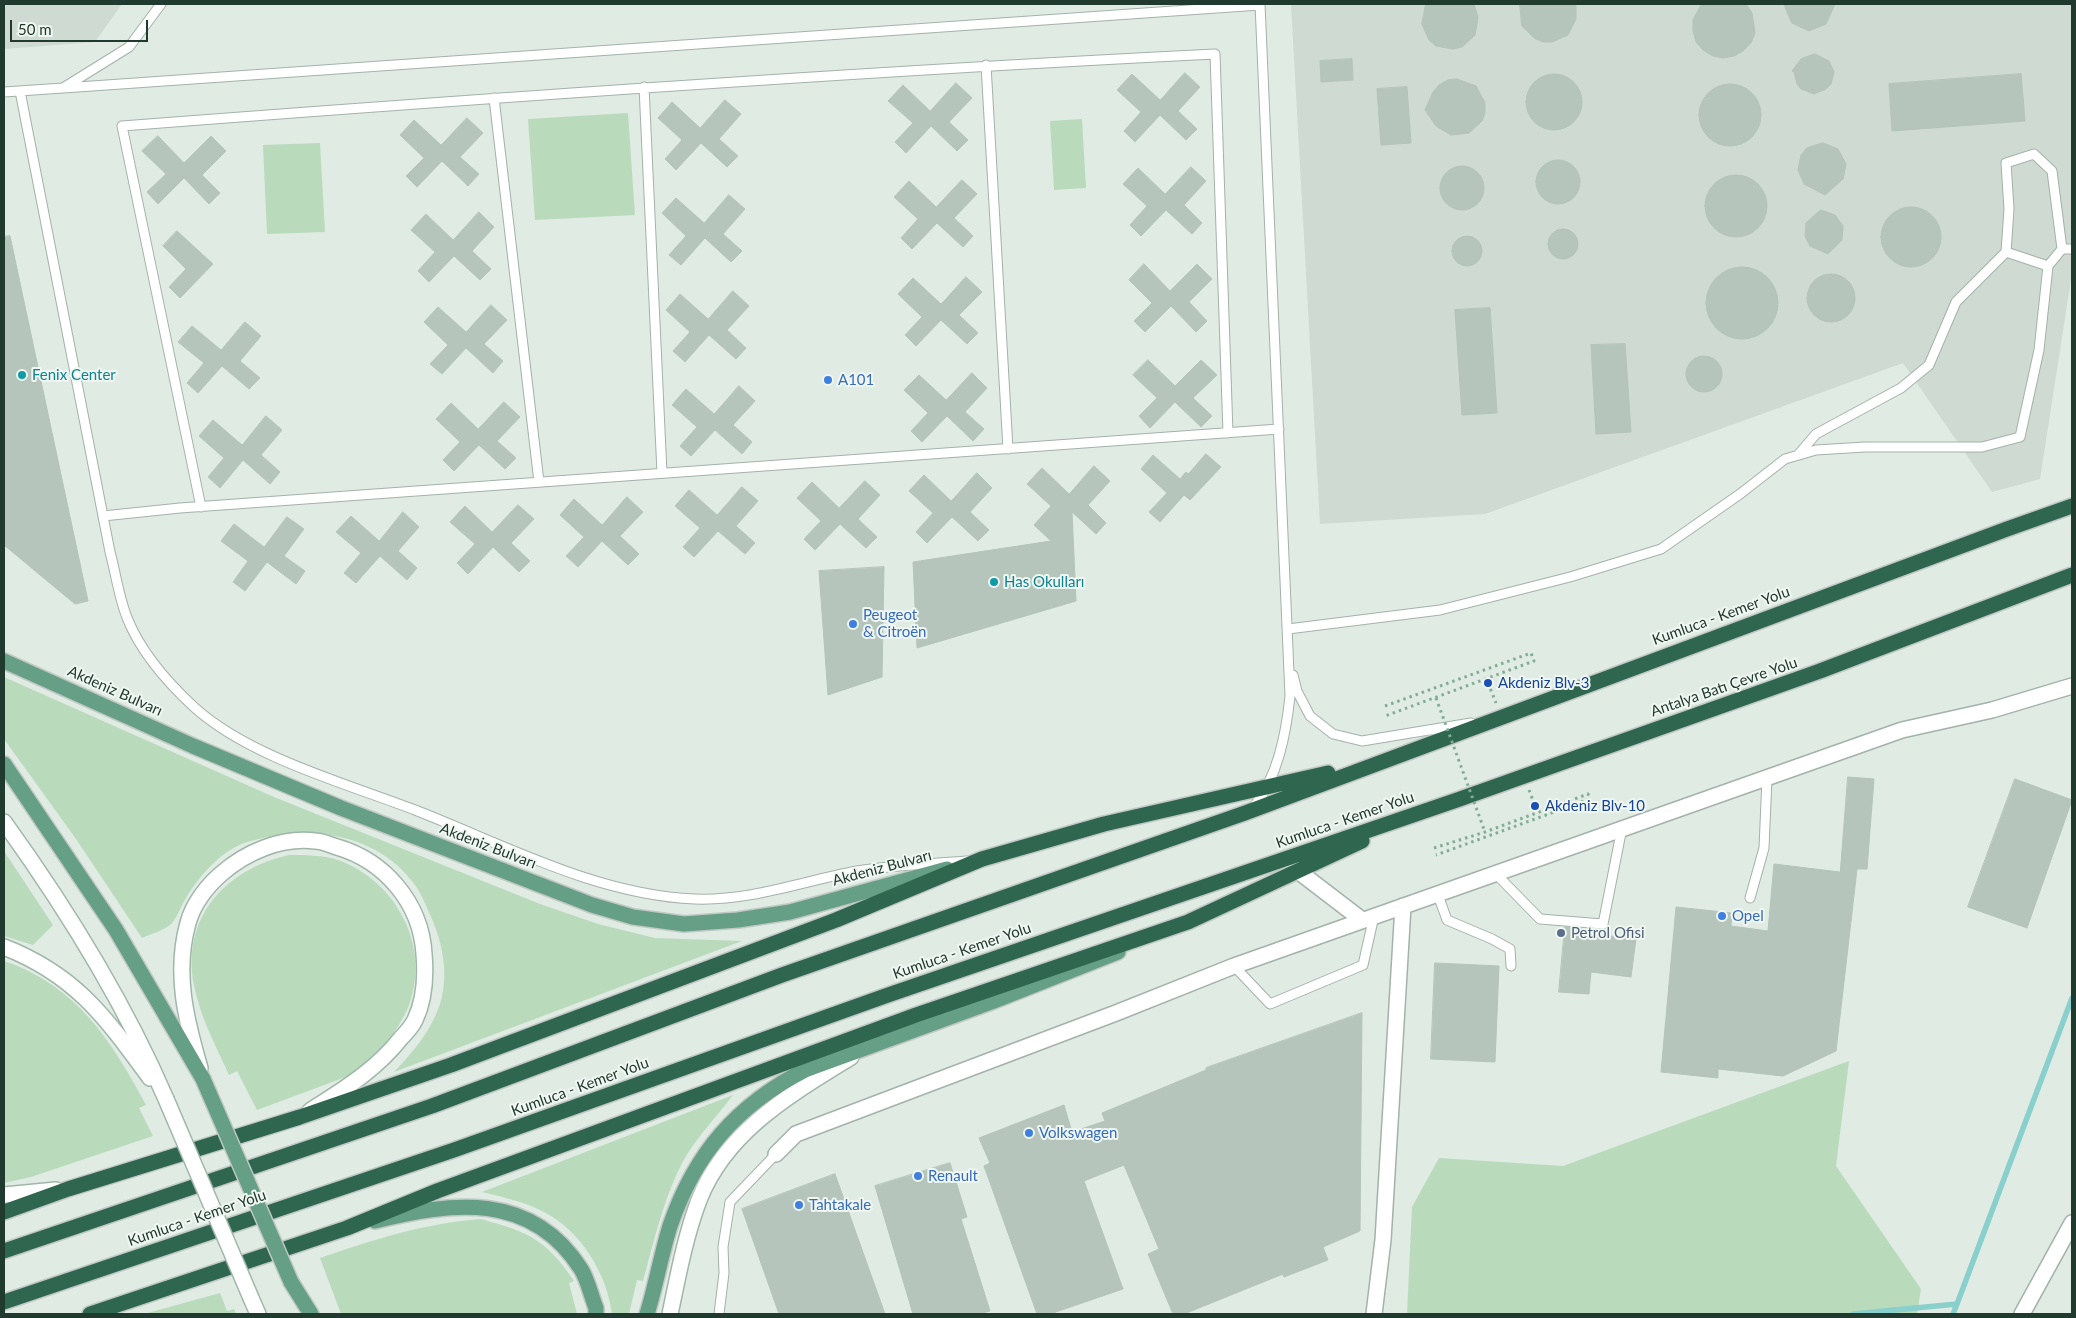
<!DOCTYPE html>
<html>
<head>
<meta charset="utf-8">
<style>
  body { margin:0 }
  #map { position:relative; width:2076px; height:1318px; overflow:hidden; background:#e0ebe4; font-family:Lato,sans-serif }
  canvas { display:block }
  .frame { position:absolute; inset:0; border:5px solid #213a2f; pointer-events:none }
  .scale { position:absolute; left:10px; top:20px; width:138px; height:22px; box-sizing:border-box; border:2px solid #213a2f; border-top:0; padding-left:6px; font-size:15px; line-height:18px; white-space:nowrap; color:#213a2f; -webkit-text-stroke:4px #f0f7f2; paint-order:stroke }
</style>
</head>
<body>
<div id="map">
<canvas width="2076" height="1318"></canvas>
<div class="frame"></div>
<div class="scale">50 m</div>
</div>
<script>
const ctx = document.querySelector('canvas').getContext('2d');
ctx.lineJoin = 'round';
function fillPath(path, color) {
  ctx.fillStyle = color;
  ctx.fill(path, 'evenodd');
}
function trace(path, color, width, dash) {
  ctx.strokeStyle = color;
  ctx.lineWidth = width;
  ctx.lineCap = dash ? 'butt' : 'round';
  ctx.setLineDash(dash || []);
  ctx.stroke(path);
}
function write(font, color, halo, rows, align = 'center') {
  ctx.font = font + ' Lato,sans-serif';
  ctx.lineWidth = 4;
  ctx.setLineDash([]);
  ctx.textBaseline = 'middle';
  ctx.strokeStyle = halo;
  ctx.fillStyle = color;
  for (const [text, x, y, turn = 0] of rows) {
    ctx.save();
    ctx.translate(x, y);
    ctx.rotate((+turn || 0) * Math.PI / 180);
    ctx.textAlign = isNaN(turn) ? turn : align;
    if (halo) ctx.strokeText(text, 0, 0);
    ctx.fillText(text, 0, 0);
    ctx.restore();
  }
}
fillPath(new Path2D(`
  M4,4h118l-27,38 -91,7z
  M1291,4h781v269l-32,206 -48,13 -89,-129 -418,151 -165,10z`), '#cedad2');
fillPath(new Path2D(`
  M628,113l7,102 -100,5 -7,-101z
  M1082,119l4,69 -32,2 -4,-69z
  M320,143l5,89 -58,2 -4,-89z
  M4,677l270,120 266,107 58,20 57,14 87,3 -348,131c19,-20 37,-41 46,-68 9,-28 3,-59 -8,-85 -5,-11 -10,-24 -17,-34 -38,-53 -106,-60 -164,-44 -26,6 -48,31 -62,52 -7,10 -10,21 -17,30 -6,7 -22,11 -30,15l-66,-99 -72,-100z
  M4,851l49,74 -20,20 -29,-9z
  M289,855c17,0 33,0 49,5 58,21 93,86 71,145 -11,28 -34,52 -58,70l-94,35 -20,-39 -8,4c-13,-29 -29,-58 -35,-90 -13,-68 32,-116 95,-130z
  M4,961c72,24 108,80 142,144l-7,3 14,28 -122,41 -27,6z
  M1849,1061l-13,105 85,123 -4,25h-510l5,-107 27,-49 124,8z
  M733,1095c-15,20 -34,40 -47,61 -22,39 -31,82 -43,125l-6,-1 -8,34h-17c-5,-40 -31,-83 -68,-102 -19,-10 -41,-15 -62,-20z
  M481,1219c47,13 65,20 93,62l-5,2 8,31h-236l-21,-56c56,-19 101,-34 161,-39z
  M220,1293l7,18 7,-2 2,5h-92z`), '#b9dbbc');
trace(new Path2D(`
  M1853,1314l104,-10 115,-306
  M1953,1314l4,-10`), '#89cfcc', 5.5);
const building = new Path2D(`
  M1426,4h48l4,13 -3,18 -13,12 -9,2 -17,-3 -7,-6 -7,-16z
  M1520,4h56v15l-8,16 -16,7h-9l-9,-4 -12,-12z
  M1702,4h44l6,9 3,20 -4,10 -8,8 -9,5 -11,2 -10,-2 -10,-6 -7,-8 -3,-11v-11z
  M1784,4h51l-9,20 -17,7 -17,-8z
  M1815,54l14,7 5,11 -3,12 -5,5 -12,5 -13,-5 -4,-5 -3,-12 -2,-1 9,-12z
  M1352,59l1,21 -32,2 -1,-21z
  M1185,73l15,14 -22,24 19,18 -11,11 -26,-25 -25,27 -11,-11 17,-19 -24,-22 15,-16 28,26z
  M1526 102a28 28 0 1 1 56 0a28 28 0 1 1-56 0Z
  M2021,74l4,47 -133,10 -3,-47z
  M1457,79l19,7 9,17v10l-3,8 -13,12 -18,2 -15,-9 -11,-16 8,-18 6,-7 9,-5z
  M956,83l16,15 -23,24 19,18 -11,11 -26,-25 -25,27 -11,-11 18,-19 -25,-22 15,-16 27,26z
  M1699 115a31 31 0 1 1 62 0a31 31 0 1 1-62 0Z
  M1407,87l4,56 -30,2 -4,-56z
  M725,100l16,14 -22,25 19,17 -11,11 -26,-24 -25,27 -11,-11 17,-19 -24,-22 14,-16 28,26z
  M467,118l16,15 -23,24 19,17 -11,12 -26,-25 -25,26 -11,-11 18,-18 -24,-23 14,-15 27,25z
  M158,136l26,27 27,-27 15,15 -24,24 18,18 -11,11 -25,-26 -26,26 -11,-12 19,-18 -24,-23z
  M1823,143l15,6 8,15 -3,15 -18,16 -21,-11 -6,-14 3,-15 6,-7z
  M1536 182a22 22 0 1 1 44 0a22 22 0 1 1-44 0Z
  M1440 188a22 22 0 1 1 44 0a22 22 0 1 1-44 0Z
  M1191,167l15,14 -22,24 18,18 -10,11 -26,-24 -25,26 -11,-11 17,-19 -24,-22 15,-16 27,26z
  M1705 206a31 31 0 1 1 62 0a31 31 0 1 1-62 0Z
  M962,180l15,14 -23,24 19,18 -10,11 -26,-24 -25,26 -11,-11 17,-19 -24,-22 15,-16 27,26z
  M729,195l16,14 -22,25 19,17 -11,11 -26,-24 -24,27 -12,-10 17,-19 -24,-23 14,-15 28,25z
  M1881 237a30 30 0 1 1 60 0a30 30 0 1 1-60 0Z
  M1821,210l14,5 8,11 -1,14 -14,14 -18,-8 -5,-10 1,-13z
  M479,212l15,15 -22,24 19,18 -11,11 -26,-24 -25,26 -11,-11 17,-19 -24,-22 15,-16 27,26z
  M1548 244a15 15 0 1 1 30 0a15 15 0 1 1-30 0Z
  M177,231l36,33 -33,34 -11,-11 17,-18 -23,-23z
  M10,236l78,365 -13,3 -71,-59v-308z
  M1452 251a15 15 0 1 1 30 0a15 15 0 1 1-30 0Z
  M1144,264l26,27 27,-27 15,15 -23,23 18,19 -11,11 -25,-26 -26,26 -11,-11 18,-18 -23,-23z
  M1706 303a36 36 0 1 1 72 0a36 36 0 1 1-72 0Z
  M1807 298a24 24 0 1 1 48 0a24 24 0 1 1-48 0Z
  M966,277l16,15 -23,23 19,18 -11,11 -26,-24 -25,26 -11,-11 17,-18 -24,-23 15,-16 28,26z
  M733,291l16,15 -22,24 19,18 -10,11 -27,-24 -24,27 -12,-11 17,-19 -24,-22 14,-16 28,25z
  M491,305l16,15 -23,24 19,17 -10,12 -27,-25 -24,26 -12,-10 18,-19 -24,-23 14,-15 28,25z
  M1490,308l7,105 -35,2 -7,-105z
  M245,322l16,14 -21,25 20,17 -11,11 -27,-23 -24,27 -11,-10 17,-20 -26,-21 14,-16 29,24z
  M1625,344l6,88 -35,2 -5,-89z
  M1686 374a18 18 0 1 1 36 0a18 18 0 1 1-36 0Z
  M1148,360l27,26 26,-26 16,15 -24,23 19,18 -11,11 -26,-25 -25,26 -11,-12 18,-18 -24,-23z
  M972,373l15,15 -22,24 19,17 -11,12 -26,-25 -25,26 -11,-11 17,-18 -24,-23 15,-15 27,25z
  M739,386l16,15 -22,24 19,17 -10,12 -27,-24 -24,26 -11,-10 17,-19 -25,-22 14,-16 28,25z
  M504,402l16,15 -23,24 19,17 -11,11 -26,-24 -25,26 -11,-11 17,-18 -24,-23 15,-16 27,26z
  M266,416l16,14 -21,25 19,17 -10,12 -27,-24 -23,28 -12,-11 16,-19 -25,-22 14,-16 29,25z
  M1206,454l15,13 -31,33 -6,-5 -24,27 -11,-10 18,-19 -26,-24 12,-14 27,24 6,-7 2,2z
  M1094,466l16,15 -22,24 18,18 -10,11 -24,-22 4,89 -159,47 -4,-86 138,-21 -17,-16 17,-19 -24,-22 15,-16 27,26z
  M977,473l15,15 -22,24 19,18 -11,11 -26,-24 -25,26 -11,-11 17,-19 -24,-22 15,-16 27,26z
  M865,481l15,14 -22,24 19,18 -11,11 -26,-24 -25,26 -11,-11 17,-18 -24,-23 15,-16 27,26z
  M742,487l16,14 -22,25 19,17 -10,11 -27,-23 -24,26 -11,-10 17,-19 -25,-22 14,-16 28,25z
  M627,497l16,15 -23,24 19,18 -11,11 -26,-24 -24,26 -12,-11 18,-19 -24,-22 14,-16 28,26z
  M518,505l16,14 -23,24 19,18 -11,11 -26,-25 -25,27 -11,-11 18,-19 -25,-22 15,-16 27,26z
  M403,512l16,15 -21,24 19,17 -10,12 -27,-24 -24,27 -12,-10 17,-20 -25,-21 15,-16 28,25z
  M287,517l17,12 -20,27 21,15 -9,13 -29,-22 -22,29 -12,-9 15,-21 -27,-20 13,-17 30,23z
  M884,567l-2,110 -54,18 -9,-124z
  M1848,777l26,2 -7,90h-10l-21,182 -53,25 -65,-7v9l-57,-6 15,-165 56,6 -1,13 37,5 6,-67 66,8z
  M2015,779l57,21 -45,128 -59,-21z
  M1565,927l30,3v4l41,5 -5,38 -40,-5 -2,22 -30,-2z
  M1435,963l64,3 -4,96 -64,-3z
  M1362,1013l-2,218 -37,16 5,13 -44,17 -1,-3 -99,40h-11l-25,-60 11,-5 -35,-84 -40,16 39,108 -73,25h-13l-53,-148 6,-3 -11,-25 85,-33 8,27 33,-11 -3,-8 104,-43v-2z
  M950,1163l17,54 -6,2 29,92 -11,3h-66l-38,-128z
  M835,1174l50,140h-106l-37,-105z`);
fillPath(building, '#b5c5bc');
trace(building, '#b3c4b9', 1);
const lane = new Path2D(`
  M986,65l22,384
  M644,87l18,386
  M63,88l1197,-83
  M20,91l90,461c6,22 9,47 18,68 14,34 39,62 66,87 55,50 151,76 221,103 90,35 182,85 280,89 56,2 108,-18 162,-28 36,-6 74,-7 110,-10
  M4,92l59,-4 66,-41 32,-43
  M494,98l45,384
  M2006,252l3,-43 -3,-46 28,-9 18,17 10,78
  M1798,455l18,-21 85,-46 28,-23 27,-63 50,-50 42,14
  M201,507l-79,-381c364,-28 728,-54 1093,-72l13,379
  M103,516l77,-8 1099,-79
  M1288,629l152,-19 130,-33 91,-28 79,-55 45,-35 31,-9 49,-3h117l38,-10 19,-87 9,-84 14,-17h10
  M1293,675l4,16 13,25 23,18 29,7 109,-18
  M1253,808c25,-31 33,-74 37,-112l-30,-692
  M1495,873l45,46 63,5 19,-96
  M1438,895l9,25 45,19 18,10 1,17
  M1750,898l14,-50 3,-70
  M1234,966l36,38 93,-39 11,-49
  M719,1314l5,-41 -1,-26 7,-45 46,-48`);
const street = new Path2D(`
  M1298,871l64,49
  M776,1154l20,-20 320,-121 118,-47 668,-236 90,-20 80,-24
  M1374,1314l9,-74 20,-334
  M2022,1314l50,-91`);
const secondary = new Path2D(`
  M4,822c62,86 120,180 162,277
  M4,947c72,28 102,71 146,131
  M200,1068c-14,-48 -26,-95 -12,-145 5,-19 19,-37 33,-49 25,-22 60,-37 94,-33 7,0 15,4 22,6 48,14 84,56 87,107 2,23 1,45 -9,66 -3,6 -9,13 -14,18 -25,32 -57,51 -91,73
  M4,1195l52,-5
  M251,1298l7,16
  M670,1314c8,-38 15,-77 29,-114 27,-69 92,-106 152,-143`);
const primary = new Path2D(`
  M4,661l189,85 148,62 251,97 41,12 51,7 54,-4 52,-8 157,-43
  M4,764l112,166 87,149
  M375,1221c77,-19 156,-30 206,48 7,11 10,27 15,39v6
  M291,1282l20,32
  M647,1314c9,-29 14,-59 23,-88 25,-73 67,-121 135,-156l189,-69 124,-49`);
const highway = new Path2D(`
  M4,1212l64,-23 232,-72 151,-52 385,-145 146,-61 122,-35 224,-51
  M4,1251l428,-145 350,-131 463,-162 762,-284 65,-23
  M4,1302l450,-152 434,-155 569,-195 363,-129 252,-96
  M90,1314l257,-86 90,-37 479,-176 272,-93 174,-81`);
trace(lane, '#a3b2aa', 11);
trace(street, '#a3b2aa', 18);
trace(secondary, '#9fb6a9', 18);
trace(primary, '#c1c8c5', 18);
trace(highway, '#c1c8c5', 18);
trace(new Path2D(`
  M1488,683l8,20
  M1385,706l146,-53 3,8 -149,55
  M1529,790l6,16
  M1434,848l51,-16 103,-38 2,5 -154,56`), '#81ad97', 3, [2.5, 4]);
trace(lane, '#fff', 9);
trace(street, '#fff', 15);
trace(secondary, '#fff', 15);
trace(primary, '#659f85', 15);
trace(highway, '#2e664f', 15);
const secondaryBridge = new Path2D(`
  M166,1099l85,199`);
const primaryBridge = new Path2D(`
  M203,1079l88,203`);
trace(secondaryBridge, '#9fb6a9', 18, []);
trace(primaryBridge, '#c1c8c5', 18, []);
trace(new Path2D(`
  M1436,698l49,134`), '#81ad97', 3, [2.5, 4]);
trace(secondaryBridge, '#fff', 15);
trace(primaryBridge, '#659f85', 15);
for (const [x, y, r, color] of [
  [22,375,5,"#0f9aa8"],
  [828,380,5,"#3f7fe0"],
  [994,582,5,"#0f9aa8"],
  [853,624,5,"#3f7fe0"],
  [1488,683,5,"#1a4fb4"],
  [1535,806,5,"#1a4fb4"],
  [1722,916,5,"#3f7fe0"],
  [1561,933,5,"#5c6f8a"],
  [1029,1133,5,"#3f7fe0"],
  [918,1176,5,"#3f7fe0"],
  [799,1205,5,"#3f7fe0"]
]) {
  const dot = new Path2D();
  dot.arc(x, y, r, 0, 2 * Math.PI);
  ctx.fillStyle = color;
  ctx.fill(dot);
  trace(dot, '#f0f7f2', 2);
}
write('15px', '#0d838f', '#f0f7f2', [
  ["Fenix Center",32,375],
  ["Has Okulları",1004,582]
], 'left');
write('15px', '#366cbe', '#f0f7f2', [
  ["A101",838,380],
  ["Peugeot",863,615],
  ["& Citroën",863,632],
  ["Opel",1732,916],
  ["Volkswagen",1039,1133],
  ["Renault",928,1176],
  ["Tahtakale",809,1205]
], 'left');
write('15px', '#213a2f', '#f0f7f2', [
  ["Kumluca - Kemer Yolu",1721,616,-20],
  ["Antalya Batı Çevre Yolu",1724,687,-19],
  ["Akdeniz Bulvarı",115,691,24],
  ["Kumluca - Kemer Yolu",1345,820,-19],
  ["Akdeniz Bulvarı",488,846,21],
  ["Akdeniz Bulvarı",882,868,-15],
  ["Kumluca - Kemer Yolu",962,951,-19],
  ["Kumluca - Kemer Yolu",580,1087,-20],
  ["Kumluca - Kemer Yolu",197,1218,-19]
]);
write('15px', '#164399', '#f0f7f2', [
  ["Akdeniz Blv-3",1498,683],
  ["Akdeniz Blv-10",1545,806]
], 'left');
write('15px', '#4e5e75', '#f0f7f2', [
  ["Petrol Ofisi",1571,933]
], 'left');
</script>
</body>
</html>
